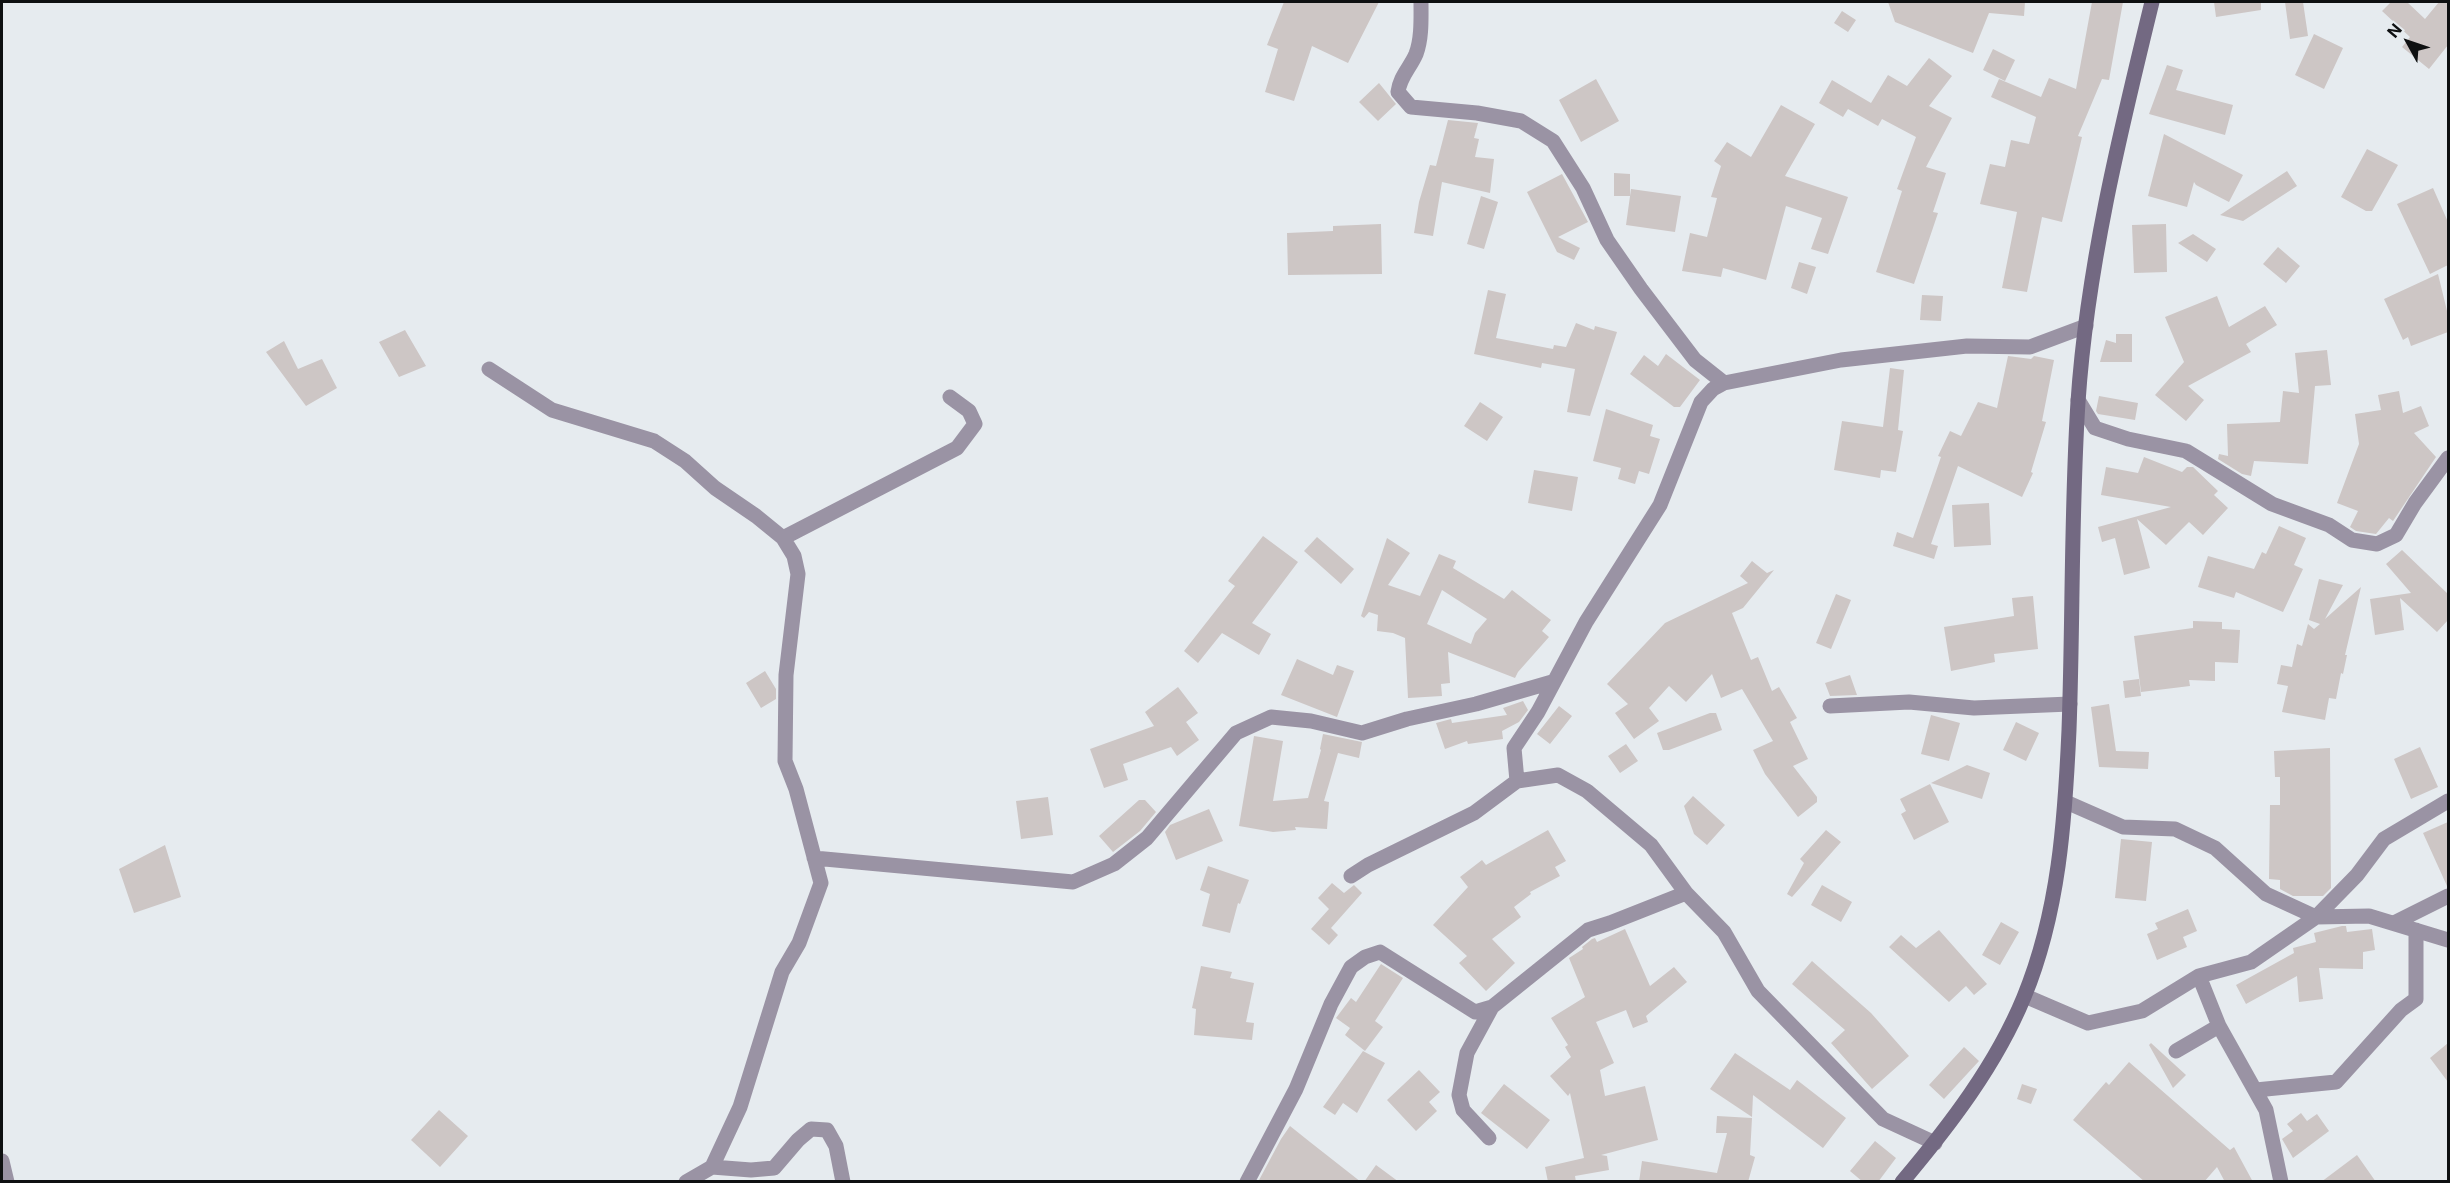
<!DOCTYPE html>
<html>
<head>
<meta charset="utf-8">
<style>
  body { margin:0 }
  #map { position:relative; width:2450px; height:1183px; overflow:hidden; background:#e6ebef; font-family:Inter,sans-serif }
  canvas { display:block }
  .frame { position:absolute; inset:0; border:3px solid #0e1011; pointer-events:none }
  .north { position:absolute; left:2378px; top:12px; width:60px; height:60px; -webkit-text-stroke:4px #e6ebef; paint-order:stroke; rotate:310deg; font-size:16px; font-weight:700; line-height:24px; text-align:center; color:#0e1011 }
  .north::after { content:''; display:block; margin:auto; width:21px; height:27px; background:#0e1011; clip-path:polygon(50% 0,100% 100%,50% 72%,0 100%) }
</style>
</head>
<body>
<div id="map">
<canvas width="2450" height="1183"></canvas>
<div class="frame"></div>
<div class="north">N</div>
</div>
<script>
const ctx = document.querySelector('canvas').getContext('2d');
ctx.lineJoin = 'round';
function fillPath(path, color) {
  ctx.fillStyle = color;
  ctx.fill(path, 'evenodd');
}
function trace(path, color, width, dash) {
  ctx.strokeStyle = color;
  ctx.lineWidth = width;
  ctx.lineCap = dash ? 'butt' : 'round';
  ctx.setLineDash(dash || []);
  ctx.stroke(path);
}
fillPath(new Path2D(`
  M1284,2h95l-31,61 -36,-17 -18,55 -29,-9 13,-43 -11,-4z
  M1888,2h137l-1,14 -35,-3 -16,40 -78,-31z
  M2092,2h31l-14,78 -7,-1 -24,57 4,1 -20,85 -20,-5 -15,75 -25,-4 15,-76 -37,-8 10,-40 15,3 6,-27 18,4 7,-27 -45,-20 8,-18 42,18 8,-19 27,11z
  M2214,2h47v8l-45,7z
  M2285,2h18l5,34 -18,3z
  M2391,2h16l18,17 14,-17h9v43l-19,24 -27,-22 8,-10 -28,-26z
  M1842,11l14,9 -8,12 -14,-9z
  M2314,34l29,14 -19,41 -29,-14z
  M1993,49l22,11 -10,21 -22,-11z
  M1929,58l23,18 -23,30 23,12 -26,49 20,6 -13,39 5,1 -24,71 -38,-12 26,-81 -5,-2 19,-52 -34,-18 -4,7 -30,-17 -5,8 -24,-14 13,-23 39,23 17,-28 19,11z
  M2167,65l16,5 -7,20 57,15 -8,30 -76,-21z
  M1596,79l23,42 -38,21 -22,-42z
  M1379,83l17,21 -18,17 -19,-19z
  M1781,105l34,19 -30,52 63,21 -20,57 -17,-5 11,-31 -36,-12 -20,74 -43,-12 -2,9 -39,-6 8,-38 17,4 10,-39 -6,-1 10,-31 -7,-5 13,-19 24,15z
  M1448,120l30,3 -4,15 5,1 -4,18 19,2 -4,34 -48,-11 -9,54 -19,-3 5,-31 11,-37 6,1z
  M2164,134l79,41 -14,27 -33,-17 -2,-3 -7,25 -39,-11z
  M2367,149l31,16 -26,46h-6l-25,-14z
  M2287,171l10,15 -54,35 -23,-6z
  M1614,173l16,1v22h-16z
  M1562,174l26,48 -30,15 22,11 -6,12 -17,-8 -30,-60z
  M2433,188l15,34v43l-18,9 -33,-70z
  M1631,189l50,7 -6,36 -49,-7z
  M1481,196l17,6 -14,47 -17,-5z
  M1381,224l1,50 -94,1 -1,-42 46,-2v-5z
  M2166,224l1,48 -33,1 -2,-48z
  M2193,234l23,15 -9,13 -29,-19z
  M2278,247l22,19 -14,17 -23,-19z
  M1799,262l17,5 -9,27 -16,-6z
  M2438,274l10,41v17l-37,14 -3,-9 -5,3 -19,-41z
  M1488,290l18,4 -10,44 57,11 1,-4 12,2 10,-24 18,7 1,-4 22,6 -27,84 -23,-4 8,-43 -33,-6 -1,5 -67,-14z
  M1922,295l21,1 -2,25 -21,-1z
  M2217,296l12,31 36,-21 12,19 -31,19 5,8 -63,34 16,14 -18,21 -31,-26 29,-33 -19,-45z
  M405,330l21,36 -27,11 -20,-35z
  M2116,334h16v28h-32l6,-22 10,3z
  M284,341l14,28 24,-10 15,29 -31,18 -40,-54z
  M2327,350l4,35 -16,1 -7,78 -54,-3 -3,15 -9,-2 -24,-15 1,-5 9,2 -1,-32 53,-2 3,-31 16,2 -4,-40z
  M1666,354l34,26 -20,27h-6l-44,-33 14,-19 14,11z
  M2008,356l23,3 3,-3 20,4 -12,61 4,1 -15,50 2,1 -11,24 -64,-31 -27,78 7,2 -4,13 -41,-13 4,-14 16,6 28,-81 -3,-1 12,-25 11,5 17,-34 19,6z
  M1890,368l14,2 -6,60 5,1 -7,41 -15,-2 -1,8 -46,-8 8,-49 41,6z
  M2399,391l4,22 18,-7 8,20 -15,7 22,24 -43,64 -4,-3 -13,16 -20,-3 -6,-4 8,-16 -21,-8 22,-59 -4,-30 26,-4 -3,-15z
  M2099,396l39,7 -3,17 -37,-6 -2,-3z
  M1480,402l23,15 -16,24 -23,-15z
  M1606,409l47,16 -3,11 10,3 -11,35 -10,-3 -4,13 -17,-5 3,-11 -28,-7z
  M2144,457l38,15 5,-5h6l25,24 -4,4 14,13 -25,27 -14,-13 -23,23 -29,-26 13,49 -26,7 -9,-37 -13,4 -4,-15 73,-20 -70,-12 5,-28 32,6z
  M1534,470l44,7 -6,34 -44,-8z
  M1989,503l2,42 -37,2 -2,-42z
  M2279,526l27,12 -12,27 9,4 -20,43 -47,-20 -2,6 -36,-11 10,-31 46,13 8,-17 4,2z
  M1263,536l35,26 -46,61 19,11 -12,21 -37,-22 -24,30 -14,-12 51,-65 -7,-5z
  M1317,537l37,32 -13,15 -37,-33z
  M1387,538l23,15 -22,32 32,11 19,-42 17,7 -3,7 51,31 8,-9 39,30 -9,11 7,6 -31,35 -3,6 -67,-26 2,31 -9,1 1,12 -34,2 -3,-60 -12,-5 -16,-2 1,-16 -9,-3 -5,6 -3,-2zM1442,590l45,29 -12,14 -4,11 -44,-20z
  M2402,550l46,44v26l-11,12 -37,-34 4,32 -29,5 -5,-36 41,-6 -25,-29z
  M1752,561l15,12 7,-3 -31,38 -11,5 19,47 7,-3 14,34 7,-4 18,31 -7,4 18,37 -15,7 24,31v5l-19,15 -33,-43 -12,-24 20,-9 -31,-52 -21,9 -9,-24 -26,28 -17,-16 -20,22 10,13 -25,18 -19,-26 13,-9 -21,-20 58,-61 83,-40 -8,-7z
  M2319,579l24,6 -18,34 36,-32 -16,68h2l-4,19 -2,-1 -5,26 -7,-1 -4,22 -43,-8 6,-26 -11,-2 4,-19 11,2 5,-23 5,2 6,-22 6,5 6,-5 -11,-4z
  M1836,594l15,6 -20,49 -15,-6z
  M2033,596l5,53 -44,5 1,8 -44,9 -7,-44 70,-11 -2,-18z
  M2193,621l29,1v7l18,1 -2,33 -23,-1v19l-26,-1 1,6 -49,6 -7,-56 59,-8z
  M1297,659l36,16 4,-10 17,6 -17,46 -56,-22z
  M765,671l11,18v10l-15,9 -15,-25z
  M1850,675l7,20 -27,1 -5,-13z
  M2139,679l2,17 -16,2 -2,-17z
  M1178,687l20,26 -12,9 13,18 -22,16 -6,-9 -48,17 5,16 -24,8 -14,-39 64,-23 -9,-14z
  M1523,701l5,9 -9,12 -17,9 1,8 -35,5 -1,-3 -22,8 -9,-26 15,-4 1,4 55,-8 -4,-7z
  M2109,704l7,47 33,1 -1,17 -49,-2 -8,-60z
  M1559,706l13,10 -22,28 -13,-10z
  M1710,713h6l6,17 -53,20h-6l-6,-17z
  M1931,715l29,8 -11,38 -28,-7z
  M2016,722l23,11 -13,28 -23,-11z
  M1323,734l39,8 -3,16 -21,-5 -14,48 5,1 -2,27 -32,-2 1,3 -23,2 -34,-6 15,-90 29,5 -10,60 35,-3 13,-48 -1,-1z
  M1626,744l12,17 -18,12 -12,-17z
  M2420,747l18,40 -27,12 -17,-40z
  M2330,748l1,140 -8,8h-30l-13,-7v-9l-11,-1 1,-74h10v-28h-5l-1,-26z
  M1967,765l23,8 -8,26 -51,-16z
  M1930,784l19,38 -35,18 -13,-26 5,-3 -6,-12z
  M1693,796l32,29 -18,20 -13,-11 -10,-28z
  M1048,797l5,38 -32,4 -5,-38z
  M1139,800h6l11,12 -16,19 -27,21 -14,-16z
  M1209,809l14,32 -47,19 -11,-28 5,-7z
  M2448,822v64h-1l-24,-53z
  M1548,830l18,31 -11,6 5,9 -30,16 1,2 -17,13 7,10 -29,22 23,24 -29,28 -27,-28 8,-7 -34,-31 35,-38 -8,-10 22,-17 4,5z
  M1826,830l15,12 -49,55 -5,-3 17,-31 -4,-4z
  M2121,839l31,3 -6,59 -31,-3z
  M165,845l16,52 -47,16 -15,-44z
  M1208,866l41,14 -9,24 -2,-1 -8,30 -28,-7 8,-32 -10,-4z
  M1332,883l12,10 10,-8 8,8 -31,35 7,7 -9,10 -18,-16 18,-20 -11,-11z
  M1822,885l30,17 -11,20 -30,-17z
  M2188,909l9,22 -14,6 4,10 -30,13 -10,-26 11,-5 -3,-6z
  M2001,922l18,10 -19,33 -18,-10z
  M2342,926h4l1,6 25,-3 3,21 -12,2v17l-44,-1 4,31 -24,3 -2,-26 -51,28 -10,-19 58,-32 -1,-5 23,-6 -2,-9z
  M1625,929l25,57 24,-19 13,15 -41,34 2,6 -15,6 -7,-18 -30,12 18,41 -14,7 5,26 40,-10 13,54 -57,15 6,1 2,14 -34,6 1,6h-28l-3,-15 39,-9 -14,-65 -2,3 -18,-20 21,-19 -6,-10 3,-2 -17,-27 34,-21 -16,-39 14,-9 -1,-2 10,-8 3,-1 2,4z
  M1939,930l48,54 -13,11 -8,-9 -17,16 -60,-55 12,-12 15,13z
  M1812,961l59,52 38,43 -37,33 -41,-46 14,-13 -53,-46z
  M1381,964l22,14 -28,43 8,6 -18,24 -20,-16 5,-7 -14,-10 15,-20 5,4z
  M1201,966l31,6 -2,6 24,5 -8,39 8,1 -2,17 -58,-5 2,-26 -4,-1z
  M2151,1043l35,32 -13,13 -24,-43z
  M2448,1043v39l-18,-24z
  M1964,1047l15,14 -35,38 -15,-14z
  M1363,1051l22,12 -28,50 -14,-10 -8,12 -12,-8z
  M1735,1053l55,37 7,-10 49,38 -23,30 -70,-53 -1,22 -42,-28z
  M2129,1062l101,88 4,-3 19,35h-28l-8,-15 -13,15h-59l-72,-62 33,-38 3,3z
  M1419,1070l21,22 -11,10 8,9 -21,20 -29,-31z
  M1504,1084l46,36 -23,29 -46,-36z
  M2022,1084l15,5 -6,15 -14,-5z
  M439,1110l29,26 -28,31 -29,-27z
  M2301,1113l6,8 10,-7 12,17 -36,27 -11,-19 11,-8 -6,-7z
  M1717,1116l35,2 -2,37 5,2 -7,25h-109l3,-21 75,12 10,-40h-11z
  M1290,1126l20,16 51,40h-103l23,-43z
  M1875,1141l21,17 -18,24h-15l-13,-11z
  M2357,1155l19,27h-55z
  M1376,1165l23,17h-35z`), '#cdc6c5');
trace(new Path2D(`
  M1421,2c0,16 1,36 -5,52 -6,14 -16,22 -18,38l13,15 66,6 44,8 32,20 30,47 24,52 34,49 54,71 29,23
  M489,369l63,41 102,31 31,20 30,27 41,28 27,22 11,18 4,18 -12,101 -1,86 11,28 25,94 -22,60 -17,29 -42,135 -28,60
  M2078,400l17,28 33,11 58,12 86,53 57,21 23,15 25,4 19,-9 19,-32 33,-45
  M783,538l174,-90 18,-24 -6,-13 -19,-14
  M1830,706l79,-4 65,6 96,-4
  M1517,781l-3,-33 24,-36 48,-90 74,-117 41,-103 12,-13 11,-6 117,-23 126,-14 63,1 56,-21
  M2066,802l57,25 52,2 40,19 51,46 50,23 53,-1 79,24
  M814,858l259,24 41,-18 33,-26 89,-105 35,-16 40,4 51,12 45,-14 69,-15 76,-22
  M1351,876l17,-11 106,-52 43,-32 41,-6 29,16 64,54 35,48 38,39 34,59 125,128 52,24
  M2394,923l54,-27
  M2199,976l20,50 47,84 15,72
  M2025,996l63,27 54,-12 57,-35 52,-14 65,-45 41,-42 27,-36 64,-38
  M2176,1051l43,-25
  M2256,1090l80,-8 65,-72 15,-11v-69
  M1489,1138l-26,-28 -4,-15 8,-42 25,-46
  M2,1161l5,21
  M686,1182l26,-15 39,3 23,-2 24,-28 13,-11 16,1 9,16 7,36
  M1247,1182l49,-93 35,-85 20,-37 14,-10 15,-5 95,60 17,-5 96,-77 22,-7 76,-30`), '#9a93a4', 15);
trace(new Path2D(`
  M1902,1182c48,-57 94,-117 122,-185 35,-85 41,-177 45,-267 4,-109 2,-219 9,-328 9,-135 42,-269 74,-400`), '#736982', 15);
</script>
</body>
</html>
